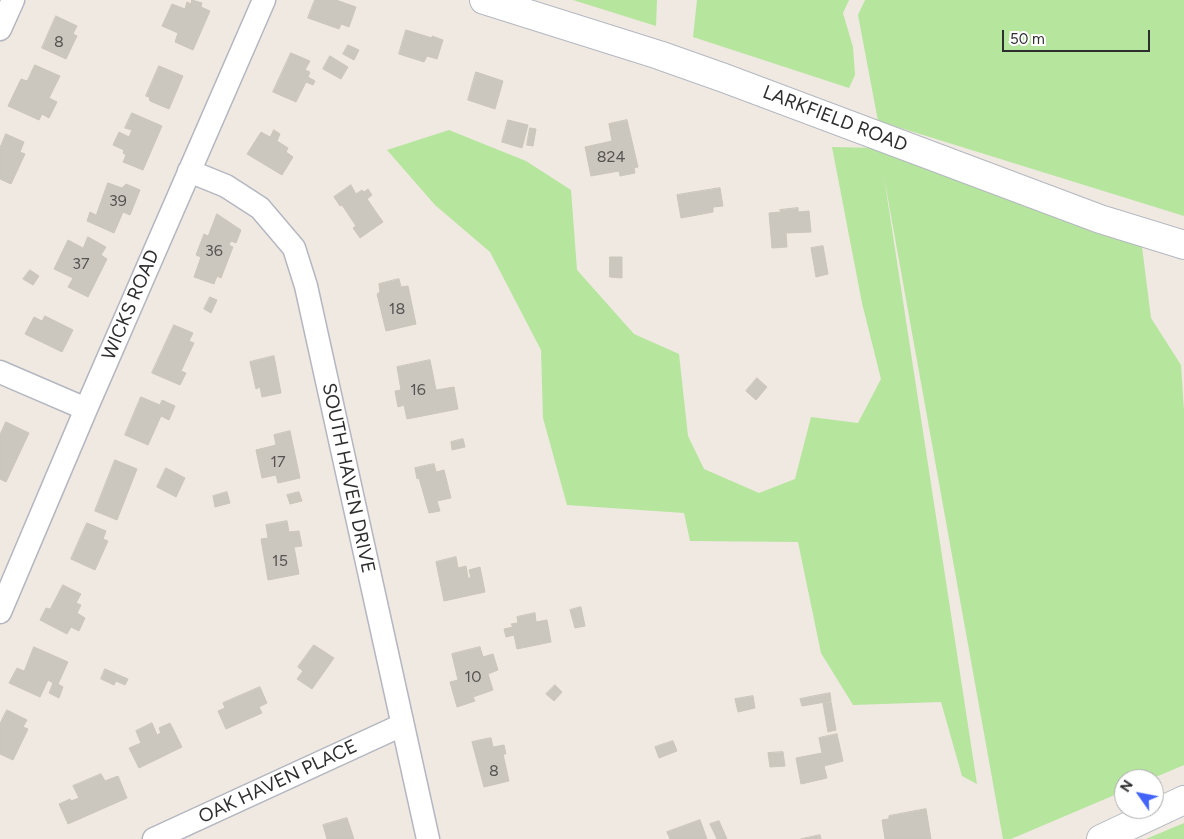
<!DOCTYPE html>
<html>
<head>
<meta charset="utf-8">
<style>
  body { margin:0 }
  #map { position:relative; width:1184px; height:839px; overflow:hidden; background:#efe9e1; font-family:Figtree,sans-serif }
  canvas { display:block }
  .north { position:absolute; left:1114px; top:769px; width:50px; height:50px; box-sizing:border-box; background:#fff; border:1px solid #ababab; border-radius:50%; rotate:303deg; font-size:14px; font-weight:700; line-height:20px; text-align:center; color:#2e2e2e }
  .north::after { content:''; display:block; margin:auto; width:18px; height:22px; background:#4264fb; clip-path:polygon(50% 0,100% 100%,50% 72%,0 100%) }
  .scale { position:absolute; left:1002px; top:30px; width:148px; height:22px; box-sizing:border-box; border:2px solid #2e2e2e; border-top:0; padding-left:6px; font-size:15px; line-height:18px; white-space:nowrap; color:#2e2e2e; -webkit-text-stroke:4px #fff; paint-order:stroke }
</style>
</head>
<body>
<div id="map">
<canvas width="1184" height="839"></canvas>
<div class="north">N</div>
<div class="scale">50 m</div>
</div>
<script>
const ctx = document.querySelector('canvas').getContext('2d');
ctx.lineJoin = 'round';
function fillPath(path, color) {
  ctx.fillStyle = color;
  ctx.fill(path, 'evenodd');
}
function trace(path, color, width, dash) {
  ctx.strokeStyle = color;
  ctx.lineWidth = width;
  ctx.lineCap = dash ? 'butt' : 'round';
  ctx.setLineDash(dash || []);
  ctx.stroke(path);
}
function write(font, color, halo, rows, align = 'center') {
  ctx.font = font + ' Figtree,sans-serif';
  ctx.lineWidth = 4;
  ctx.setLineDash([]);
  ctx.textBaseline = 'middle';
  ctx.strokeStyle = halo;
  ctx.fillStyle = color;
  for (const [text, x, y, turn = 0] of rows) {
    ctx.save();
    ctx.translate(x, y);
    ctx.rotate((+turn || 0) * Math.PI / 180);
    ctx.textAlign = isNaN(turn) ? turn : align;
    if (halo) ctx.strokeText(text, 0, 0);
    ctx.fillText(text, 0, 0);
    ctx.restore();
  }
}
fillPath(new Path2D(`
  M573,0h84l-1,26z
  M697,0h152l-6,13 10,34 2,28 -6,13 -156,-51z
  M865,0h319v216l-306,-95 -20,-106z
  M449,130l77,31 45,29 6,80 57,64 45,20 9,82 16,33 55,24 36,-14 16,-62 47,6 23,-44 -19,-76 -30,-156 46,1 263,91 10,79 30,47 3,46v354l-33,14h-27v12l-113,48h-8l-119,-662 93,607 -15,-8 -21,-74 -88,3 -32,-52 -23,-111 -108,-1 -6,-28 -117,-8 -24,-87 -2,-68 -51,-98 -55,-47 -48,-55z
  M1184,823v16h-38z`), '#b6e59e');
const building = new Path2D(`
  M192,0l10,3 -1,4 9,4 -17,39 -18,-8 3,-9 -16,-7 10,-22 13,5 2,-7 4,2z
  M315,0h21l20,7 -7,20 -8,-3 -2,5 -31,-11z
  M56,16l21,10 -4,8 4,2 -11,23 -24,-11z
  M406,30l26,8v-2l11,4 -6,19 -10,-3 -3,6 -25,-8z
  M348,45l11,5 -5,10 -11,-6z
  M291,53l19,8 -5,9 5,2 -2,5 7,4 -2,4 -7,-3 -10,20 -23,-10z
  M330,56l18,11 -7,12 -18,-10z
  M35,65l25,11 -11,22 8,4 -8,16 -7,-4 -3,6 -31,-14 13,-27 6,2z
  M159,66l24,10 -14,33 -19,-8 -1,-4 -3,-1z
  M476,72l27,9 -8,28 -27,-9z
  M132,113l30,13 -19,44 -20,-8 3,-7 -3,-2 1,-3 -11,-5 6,-13 10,5 3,-7 -7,-2z
  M508,120l20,5 -6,23 -20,-6z
  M627,120l11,47 -4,1 1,5 -15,3 -1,-5 -28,5 -6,-29 27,-6 -3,-17z
  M530,128l6,1 -3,17 -6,-1z
  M274,130l6,4 -3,7 11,7 -2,4 7,5 -11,18 -35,-21 14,-22 9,5z
  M6,134l18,8 -4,10 5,2 -14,30 -11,-5v-31z
  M108,183l14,5 4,-4 14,6 -10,25 -7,-3 -9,21 -27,-12 3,-9 6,3z
  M351,185l5,9 6,-4 2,2 4,-3 4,6 -5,4 16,23 -23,16 -7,-10 3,-2 -14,-21 -2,1 -6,-9z
  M720,188l3,18 -10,1v5l-32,6 -4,-23z
  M798,208v4l11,-1 2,21 -25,1 1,14 -15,1 -3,-35 12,-1 -1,-2z
  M217,214l24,16 -5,13 -5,-2 -2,4 4,2 -12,31 -4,-2 -3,8 -20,-7 7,-20 -5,-2 8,-21 4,2z
  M88,237l18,10 -5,8 6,4 -19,38 -20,-10 5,-9 -19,-9 14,-29 15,8z
  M823,246l5,28 -12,3 -5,-29z
  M610,257h12v21l-12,-1z
  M30,270l9,6 -6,9 -10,-6z
  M399,279l2,8 7,-1 8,38 -30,7 -9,-37 3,-2 -1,-8z
  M210,297l7,3 -6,13 -7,-4z
  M45,316l28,14 -11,22 -37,-18 9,-17 8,4z
  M174,325l19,8 -4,8 5,2 -13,28 5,2 -6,12 -28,-12z
  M274,356l7,37 -19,4 -2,-10 -4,2 -6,-27z
  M430,360l6,30 18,-3 4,22 -51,10 -3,-14 -6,2 -3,-16 6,-1 -4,-23z
  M757,378l10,9 -11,13 -10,-9z
  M141,397l19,8 2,-5 13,6 -6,14 -8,-4 -13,29 -23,-10z
  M6,422l23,11 -23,49 -6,-3v-44z
  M290,431l10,47 -22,5 -2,-8 -14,3 -6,-28 20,-5 -2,-10z
  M463,439l2,8 -13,3 -1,-8z
  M115,460l22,9 -20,51 -22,-9z
  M434,464l2,8 8,-2 7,28 -14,3 3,10 -11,2 -10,-35 -2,1 -2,-11z
  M166,468l19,10 -9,19 -19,-10z
  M227,492l3,11 -15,4 -2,-11z
  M299,492l3,9 -12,3 -3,-9z
  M287,521l2,11 10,-1 3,15 -8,1 5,27 -31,6 -7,-41 7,-1 -2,-13z
  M87,523l19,8 -3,8 5,2 -13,29 -24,-11z
  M456,557l2,11 8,-2 2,12h3l-2,-8 11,-3 5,25 -41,9 -8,-39z
  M63,585l18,9 -5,9 5,2 -4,8 8,5 -6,13 -8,-4 -4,7 -27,-14 6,-12 4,1z
  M581,607l4,19 -10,2 -5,-18z
  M535,613l1,9 11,-2 4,22 -34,7 -3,-14 -8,2 -2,-8 9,-2 -2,-3 7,-1 -1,-6z
  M314,645l20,13 -22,31 -15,-10 6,-8 -5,-4z
  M34,647l34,15 -10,22 5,3 -4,11 -10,-5 4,-10 -5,-3 -8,17 -31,-14 8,-15 7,3z
  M480,647l3,10 10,-3 5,16 -10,4 5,16 -20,7 2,4 -18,6 -7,-25 8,-2 -6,-26z
  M105,669l23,10 -3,6 -9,-4 -2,4 -13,-6z
  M555,685l7,7 -8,9 -8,-7z
  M260,687l7,16 -8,4 3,6 -36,16 -8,-18 7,-3 -2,-5z
  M830,693l1,8 -29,5 -2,-7z
  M753,696l2,12 -17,4 -3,-13z
  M831,702l5,28 -8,2 -5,-29z
  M7,710l20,10 -4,7 5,2 -15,31 -13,-6v-30z
  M152,723l5,12 4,-2 -2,-5 11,-5 12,24 -43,21 -10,-20 12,-5 -5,-12z
  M837,734l6,27 -19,5 3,12 -26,6 -5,-26 26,-5 -3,-15z
  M491,738l2,9 11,-2 2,9h-3l6,27 -25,6 -12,-45z
  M673,741l4,10 -18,7 -4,-11z
  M783,752l2,14 -15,1 -2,-14z
  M101,774l4,7 13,-5 9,22 -59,26 -9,-20 11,-5 1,2 8,-3 -6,-12z
  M926,809l5,30h-46l-3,-19 7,-1v-3z
  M347,818l7,21h-27l-4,-14z
  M700,820l7,19h-37l-3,-7z
  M719,821l8,18h-10l-7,-15z
  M820,835l1,4h-20z`);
fillPath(building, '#cbc7bf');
trace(building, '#cbc5ba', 1);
const minor = new Path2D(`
  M0,29l13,-29
  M189,171l37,15 34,22 34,40 12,38 122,553
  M0,372l86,37
  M0,612l86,-203 178,-409
  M154,839l248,-114`);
const tertiary = new Path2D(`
  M1101,839l83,-39`);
const secondary = new Path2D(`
  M484,0l175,55 65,23 376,141 84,26`);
trace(minor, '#b4b7c1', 25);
trace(tertiary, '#b4b7c1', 30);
trace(secondary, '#b4b7c1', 30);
trace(minor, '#fff', 22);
trace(tertiary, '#fff', 28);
trace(secondary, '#fff', 28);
write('16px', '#555452', null, [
  ["8",59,42],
  ["824",611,157],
  ["39",118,201],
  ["36",214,251],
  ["37",81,264],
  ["18",397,309],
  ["16",418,390],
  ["17",278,462],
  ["15",280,561],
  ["10",473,677],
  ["8",494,771]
]);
write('19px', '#2e2e2e', '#fff', [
  ["LARKFIELD ROAD",835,119,21],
  ["WICKS ROAD",131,305,-67],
  ["SOUTH HAVEN DRIVE",348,478,78],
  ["OAK HAVEN PLACE",278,782,-25]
]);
</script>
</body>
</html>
